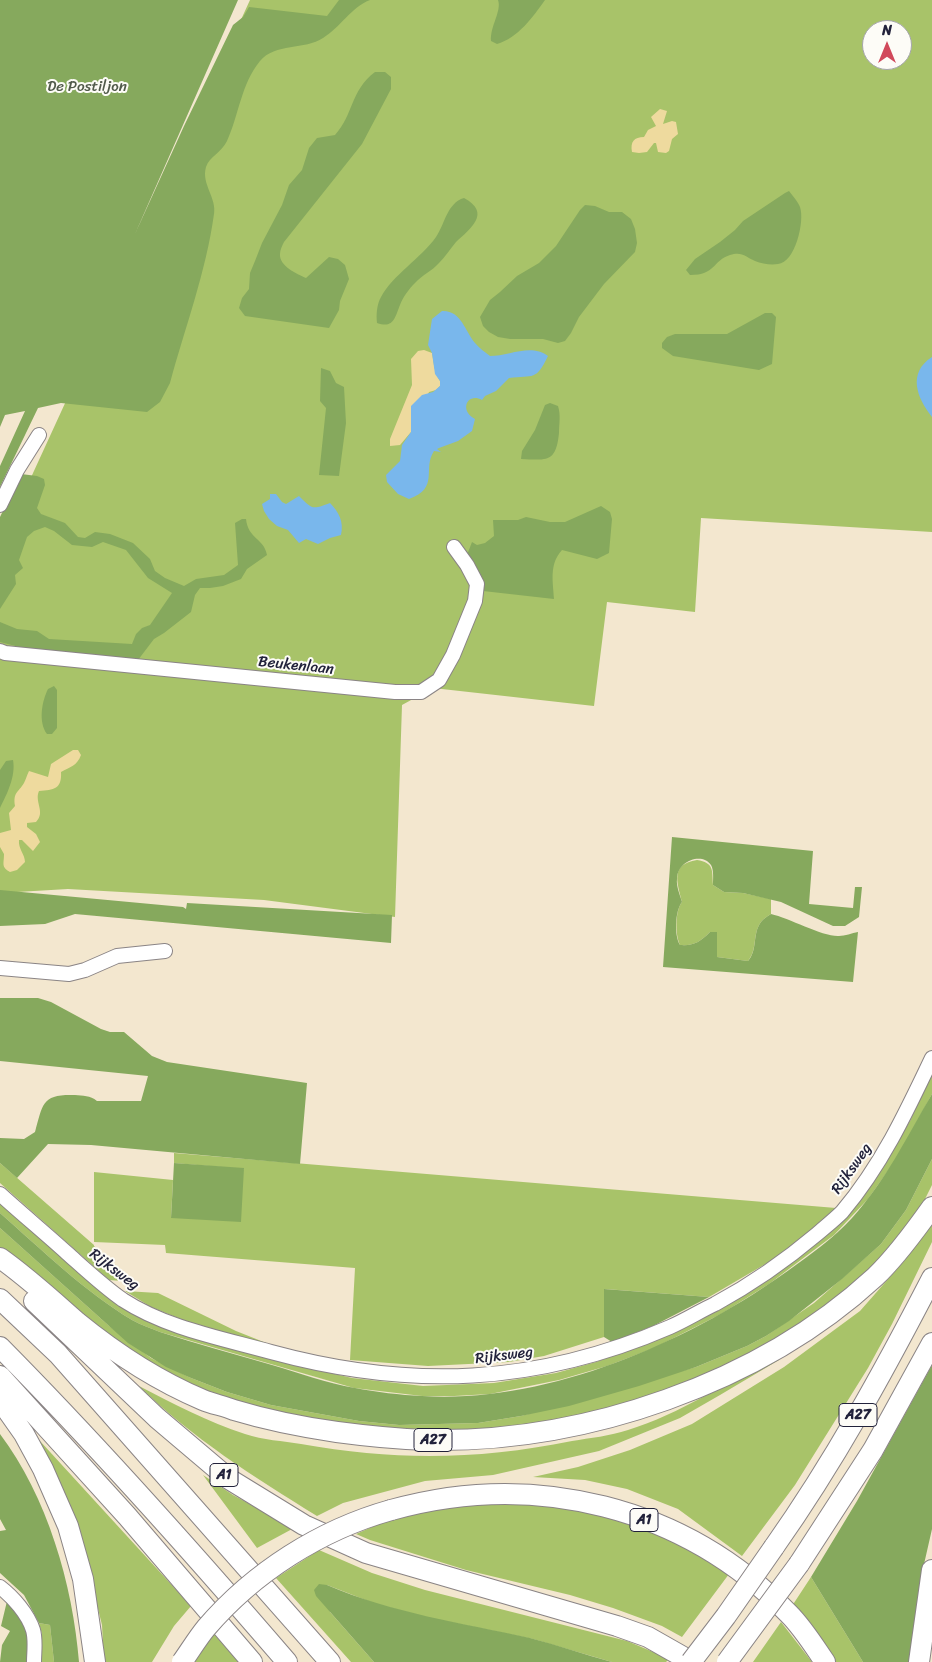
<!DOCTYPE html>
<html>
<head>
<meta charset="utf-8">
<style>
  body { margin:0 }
  #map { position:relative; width:932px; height:1662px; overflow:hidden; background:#f3e7cf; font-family:Sriracha,sans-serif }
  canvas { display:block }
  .north { position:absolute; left:862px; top:20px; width:50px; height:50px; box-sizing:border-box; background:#fdfcf7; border:1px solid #a5a5ac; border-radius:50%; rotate:0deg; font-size:14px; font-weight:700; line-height:20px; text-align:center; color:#22223b }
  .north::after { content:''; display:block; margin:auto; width:18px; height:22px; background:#d1495b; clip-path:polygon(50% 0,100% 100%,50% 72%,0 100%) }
</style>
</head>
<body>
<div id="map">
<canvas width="932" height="1662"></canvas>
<div class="north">N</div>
</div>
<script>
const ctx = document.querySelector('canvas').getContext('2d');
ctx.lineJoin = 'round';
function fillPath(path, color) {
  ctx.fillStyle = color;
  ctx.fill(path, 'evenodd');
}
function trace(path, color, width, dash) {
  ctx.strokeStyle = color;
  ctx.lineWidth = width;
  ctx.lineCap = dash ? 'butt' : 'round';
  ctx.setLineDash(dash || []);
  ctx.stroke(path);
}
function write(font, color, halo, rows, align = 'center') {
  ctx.font = font + ' Sriracha,sans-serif';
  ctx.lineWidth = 4;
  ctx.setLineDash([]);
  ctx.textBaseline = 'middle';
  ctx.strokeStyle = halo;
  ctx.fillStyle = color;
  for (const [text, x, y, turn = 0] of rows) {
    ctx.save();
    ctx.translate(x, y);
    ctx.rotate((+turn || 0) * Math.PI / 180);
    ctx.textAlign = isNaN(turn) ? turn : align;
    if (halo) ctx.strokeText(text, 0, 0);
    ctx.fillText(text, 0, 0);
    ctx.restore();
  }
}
fillPath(new Path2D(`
  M250,0h682v532l-231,-14 -6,94 -88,-10 -13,104 -161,-18 -31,17 -7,212 -131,-17 -196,-11 -68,4v-348zM872,30h30v30h-30z
  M697,860c17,3 15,9 16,25l11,7 19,1 28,6v15c-3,2 -8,5 -10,8 -9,12 -3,27 -13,39l-31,-4v-25h-7c-10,10 -16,14 -30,13 -5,-11 -5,-34 2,-43 -5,-20 -12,-38 15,-42z
  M932,1073v21l-35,64 -29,41 -34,36 -65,49 -48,30 -67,34 -47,18 -48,14 -69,14 -36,2h-32l-68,-8 -194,-56c-9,-4 -19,-7 -28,-12 -48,-29 -90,-70 -132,-107v-14l114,102 208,70 30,7 71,8 71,-3 62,-10 40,-11 32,-12 109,-52 138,-119 35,-58z
  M174,1153l662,55 -32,28 -30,23 -65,38 -104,-8 -1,48 -60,19 -35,6 -81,4 -78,-6 5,-92 -189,-15 -1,-8 -71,-3v4l41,36 -26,-2 -109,-97v-20l94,82v-73l79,8 -2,38 73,-49 -70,-6z
  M932,1159v26l-21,42 -22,28 -68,61 -143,75 -153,38 -148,5 -199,-45 -146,-113 -32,-28v-20l108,97 43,33 40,20 36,14 44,13 88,16 40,4 79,-2 43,-7 175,-49 51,-21 19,-10 48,-33 67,-59 25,-34z
  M932,1223v19l-40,82 -24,44 -73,117 -53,71 -64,-47 -51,-20 -42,-9 -52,-3 45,-10 52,-17 62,-26 92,-57 76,-56 44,-50z
  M125,1291l33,2 78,38 58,23 -106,-32 -37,-15z
  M776,1355l3,5 -59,35 -40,23 -81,33 -106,24 -68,6 -82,22 -26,13c-63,-39 -125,-78 -178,-130 35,18 69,36 106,48 18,6 38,7 56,10 95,17 177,16 271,-3 18,-3 38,-5 56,-11 52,-16 100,-48 148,-75z
  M40,1441l151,165 -17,20 -22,36h-48l-2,-37 -25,-101z
  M203,1475l30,20 61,33 -37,20z
  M504,1501l92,10 78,30 55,33 -47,63 -20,-11 -49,-18 -43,-13 -104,-25 -96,-30 -14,-6 39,-17 31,-10z
  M319,1550l53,23 53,17 202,51 31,13 10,6 -2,2h-54l-79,-23 -103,-21 -54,-14 -49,-19 3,27 44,50h-23l-75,-84z
  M811,1577l52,85h-27l-19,-27 -25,-29z
  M781,1622l31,40h-59z
  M39,1623l11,2 4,37h-12v-28z
  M213,1633l26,29h-50z`), '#a8c369');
fillPath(new Path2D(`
  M0,0h238l-103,234 49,-108 49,-101 10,-8 6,-10 78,9 12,-16h31c-20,8 -29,27 -47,38 -18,12 -48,5 -63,23 -19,23 -21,54 -33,80 -5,11 -18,16 -21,26 -5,17 11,31 8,47 -8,58 -29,114 -44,169l-10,19 -13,10 -86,-9 -23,5 -38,79v-21l25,-55 -20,4 -5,12z
  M498,0h47c-12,17 -27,38 -48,44l-6,-3c-1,-15 11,-30 7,-41z
  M375,72h10l6,5v12l-29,55 -78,98c-2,4 -4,8 -4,12 -1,12 17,20 26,24l23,-21 9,2 7,6 4,14 -9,22 -1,9 -10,18 -84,-12 -6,-8 3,-10 7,-9 1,-16 5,-12 7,-18 20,-38 7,-20 13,-15 7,-22 8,-10 18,-3c19,-21 15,-44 40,-63z
  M789,191c4,5 9,11 11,16 5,14 -5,56 -22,57 -7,1 -16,0 -23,-3 -9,-4 -13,-10 -25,-6 -18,6 -14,20 -40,20l-4,-5 9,-11 25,-17 15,-12 8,-9 42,-28z
  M464,198c28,15 6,31 -8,44 -6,7 -11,15 -17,21 -7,8 -17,12 -24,20 -6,6 -12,14 -15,22 -5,12 -6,24 -23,18 -1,-9 0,-19 4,-26 12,-22 40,-39 55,-60 9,-13 11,-34 28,-39z
  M585,205l10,1 14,6h13l9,7 4,10 2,14 -2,9 -31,32 -25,33 -8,16 -6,8 -7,2 -15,-4h-33l-12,-2 -9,-5 -6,-6 -3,-9 10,-17 10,-8 17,-16 22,-13 17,-17 24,-36z
  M765,313h7l4,4 -4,47 -13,6 -86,-14 -11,-8v-5l5,-6 8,-3h52z
  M321,368l9,3 6,12 8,4 2,36 -7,53 -20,-1 7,-67 -6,-7z
  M550,403l8,3c3,9 1,18 1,27 -3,30 -12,27 -38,26l1,-8 13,-21 10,-25z
  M21,474l16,2 7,3 1,6 -8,23 4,6 24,9 13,14 7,1 10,-6 15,2 23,9 17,16 5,12 10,7 19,8 12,-7 28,-4 14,-10 -3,-42 7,-4h4c2,20 18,19 21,36l-20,14 -6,10 -18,7 -13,2h-10l-5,7 -4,17 -27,21 -10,6 -16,21 -107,-10 -31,-8v-20l17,7 20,2 12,8 83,5 4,-10 6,-6 8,-3 22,-32 -24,-15 -22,-28 -23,-8 -11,5 -20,-2 -18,-14 -9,-4 -11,4 -7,6 -8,23 4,8 -8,7 1,9 -16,25v-92z
  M601,506l9,6 2,7 -3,34 -12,6 -35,-9c-13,14 -9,31 -8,49l-71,-8 -16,-36 5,-13 5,3 8,-2 9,-7 -1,-16h25l8,-3 24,5h15z
  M54,686l3,4v38l-5,6h-5c-9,-12 -5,-33 1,-45z
  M13,760c3,16 -6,34 -13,48v-38l6,-9z
  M672,837l141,14 -4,53 44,4 2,-21h7l-3,30 -14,9h-12l-52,-24 -38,-9 -19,-1 -11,-7c0,-6 1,-15 -2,-20 -9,-13 -34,-4 -34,14 -1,7 3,16 5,23 -7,9 -8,33 -2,43 14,1 20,-3 30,-13h7v25l31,4c10,-11 4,-27 13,-39 2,-3 7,-6 10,-8 18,4 52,23 68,22 6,0 13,-3 19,-4l-5,50 -190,-15z
  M0,890l183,17 3,2 1,-6 205,12 -1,28 -316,-29 -30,10 -45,2z
  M0,998h38l13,4 50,27 9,3h14l28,24 15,6 140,21 -7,81 -209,-19 -43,-1 -31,34 -17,-15v-25l24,1 11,-7c8,-29 7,-38 40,-37 8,1 15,0 22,6h44l7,-25 -148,-15z
  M932,1094v65l-26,51 -25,34 -39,35 -53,42 -23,15 -19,10 -51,21 -57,19 -70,20 -48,10 -43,7 -79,2 -40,-4 -88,-16 -44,-13 -36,-14 -25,-11 -38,-24 -128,-115v-15c42,37 84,78 132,107 9,5 19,8 28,12 37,12 75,22 112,33 27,8 55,18 83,23 21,4 45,7 67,8 125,8 267,-54 367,-126 22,-16 45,-32 63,-52 35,-39 54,-80 80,-124z
  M174,1163l70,5 -3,54 -70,-4z
  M604,1289l105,8 -56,29 -41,16 -8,-5z
  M932,1365v164l-10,44 -9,89h-50l-52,-85 46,-76z
  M0,1434c47,62 73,151 79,228h-25l-4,-37 -11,-2 -15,-28 -24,-22v-42l6,-1 -6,-11z
  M319,1584l8,1c65,28 135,38 203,53 28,7 55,17 82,24h-238l-58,-66 -2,-6z
  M8,1597l10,13 11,27 -1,25h-28l2,-17 8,-14 -9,-5z`), '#86a95d');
fillPath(new Path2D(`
  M660,109l7,2 -4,13 9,-3 4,1 2,12 -6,5 -3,12 -3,2 -8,-1 -2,-9h-2l-7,9 -8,1 -7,-1c-2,-10 2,-15 12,-15l4,-7 8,-4 -5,-9z
  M424,350l8,3c2,11 2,19 8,28v5l-4,4 -7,2 -18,40 -11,13 -10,1v-7l22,-54 -1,-26 7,-8z
  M73,750h5l3,5c-4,11 -11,12 -20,17 1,17 -7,18 -22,19 -5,11 7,21 -3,31l-9,1v4l9,7 4,8 -7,9 -11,-11h-3c-1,9 6,14 6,22l-8,8 -7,2c-9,-5 -6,-8 -6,-18l-4,-7v-14l11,-3 -2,-17 6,-7c-2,-14 3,-13 9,-23 2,-4 3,-8 5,-12l19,6 3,-13z`), '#eeda9e');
fillPath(new Path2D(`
  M442,311c19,-1 23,20 33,32 4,5 10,9 15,13 19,0 41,-13 58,0 -12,25 -14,19 -39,22l-13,13 -11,5 -3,4c-15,-8 -23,11 -7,19l-3,12 -14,10 -19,7 -2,1 4,3 -7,-1c-12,18 6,37 -25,48l-11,-5 -11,-12 -1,-7 14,-14 2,-16 9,-13v-26l11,-11 11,-3 7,-6v-5l-5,-7 -3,-21 -4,-8 4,-26z
  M932,357v60c-15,-19 -25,-44 0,-60z
  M270,494h6l6,8 4,2 13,-8c13,13 13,14 31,7 9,9 14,19 11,32l-11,3 -12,6 -12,-5 -7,4 -11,-13 -11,-4 -8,-7 -5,-8 -2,-7 8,-5z`), '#79b7ec');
const minor = new Path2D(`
  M0,505l17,-35 22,-35
  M0,651l5,2 390,39h26l18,-12 14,-25 22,-54 2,-17 -10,-19 -13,-18
  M0,968l69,6 16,-4 32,-14 48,-5
  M0,1194c22,20 45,39 67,59 18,16 36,33 56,47 43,28 98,38 148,52 140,38 265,33 399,-25 16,-7 30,-16 45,-23 37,-20 70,-43 102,-70 8,-7 17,-14 25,-22 39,-46 64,-99 90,-154
  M0,1587c13,10 28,27 33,43 3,10 1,22 1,32`);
const highway = new Path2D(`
  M0,1258c27,19 52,42 77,64 38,31 81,59 126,78 10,4 21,6 31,10 33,10 68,17 103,22 30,4 60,7 90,8 157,3 332,-56 448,-163 21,-20 40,-46 57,-70
  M0,1299l58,55 272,308
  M34,1301l123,117 72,61 75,46 62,28 251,73 31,11 44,25
  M0,1347c100,101 195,208 287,315
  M0,1376l127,140 125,146
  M0,1400l24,34 19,35 25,57 15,53 12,83
  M391,1510c143,-40 293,-4 398,104 14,14 25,32 36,48
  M774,1547c60,-85 110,-176 158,-269
  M799,1564l74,-114 59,-107
  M919,1662l13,-92`);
trace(minor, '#8a8485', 16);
trace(highway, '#8a8485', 22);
trace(minor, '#fff', 14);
trace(highway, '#fff', 20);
const highwayBridge = new Path2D(`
  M182,1662c8,-11 15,-23 24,-34 48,-56 114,-98 185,-118
  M691,1662l35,-46 48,-69
  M727,1662l72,-98`);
trace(highwayBridge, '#8a8485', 22, []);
trace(highwayBridge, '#fff', 20);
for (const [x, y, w] of [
  [858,1415,38],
  [433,1440,38],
  [224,1475,28],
  [644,1520,28]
]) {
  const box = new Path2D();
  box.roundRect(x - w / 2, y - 11.5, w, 23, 4);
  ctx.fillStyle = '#fdfcf7';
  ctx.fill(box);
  trace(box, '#22223b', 1);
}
write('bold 14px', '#22223b', null, [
  ["A27",858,1415],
  ["A27",433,1440],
  ["A1",224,1475],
  ["A1",644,1520]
]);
write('15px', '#515a4b', '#fdfcf7', [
  ["De Postiljon",87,87]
]);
write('15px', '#22223b', '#fdfcf7', [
  ["Beukenlaan",296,666,6],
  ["Rijksweg",852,1169,-55],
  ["Rijksweg",114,1270,37],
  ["Rijksweg",504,1356,-7]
]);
</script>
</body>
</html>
